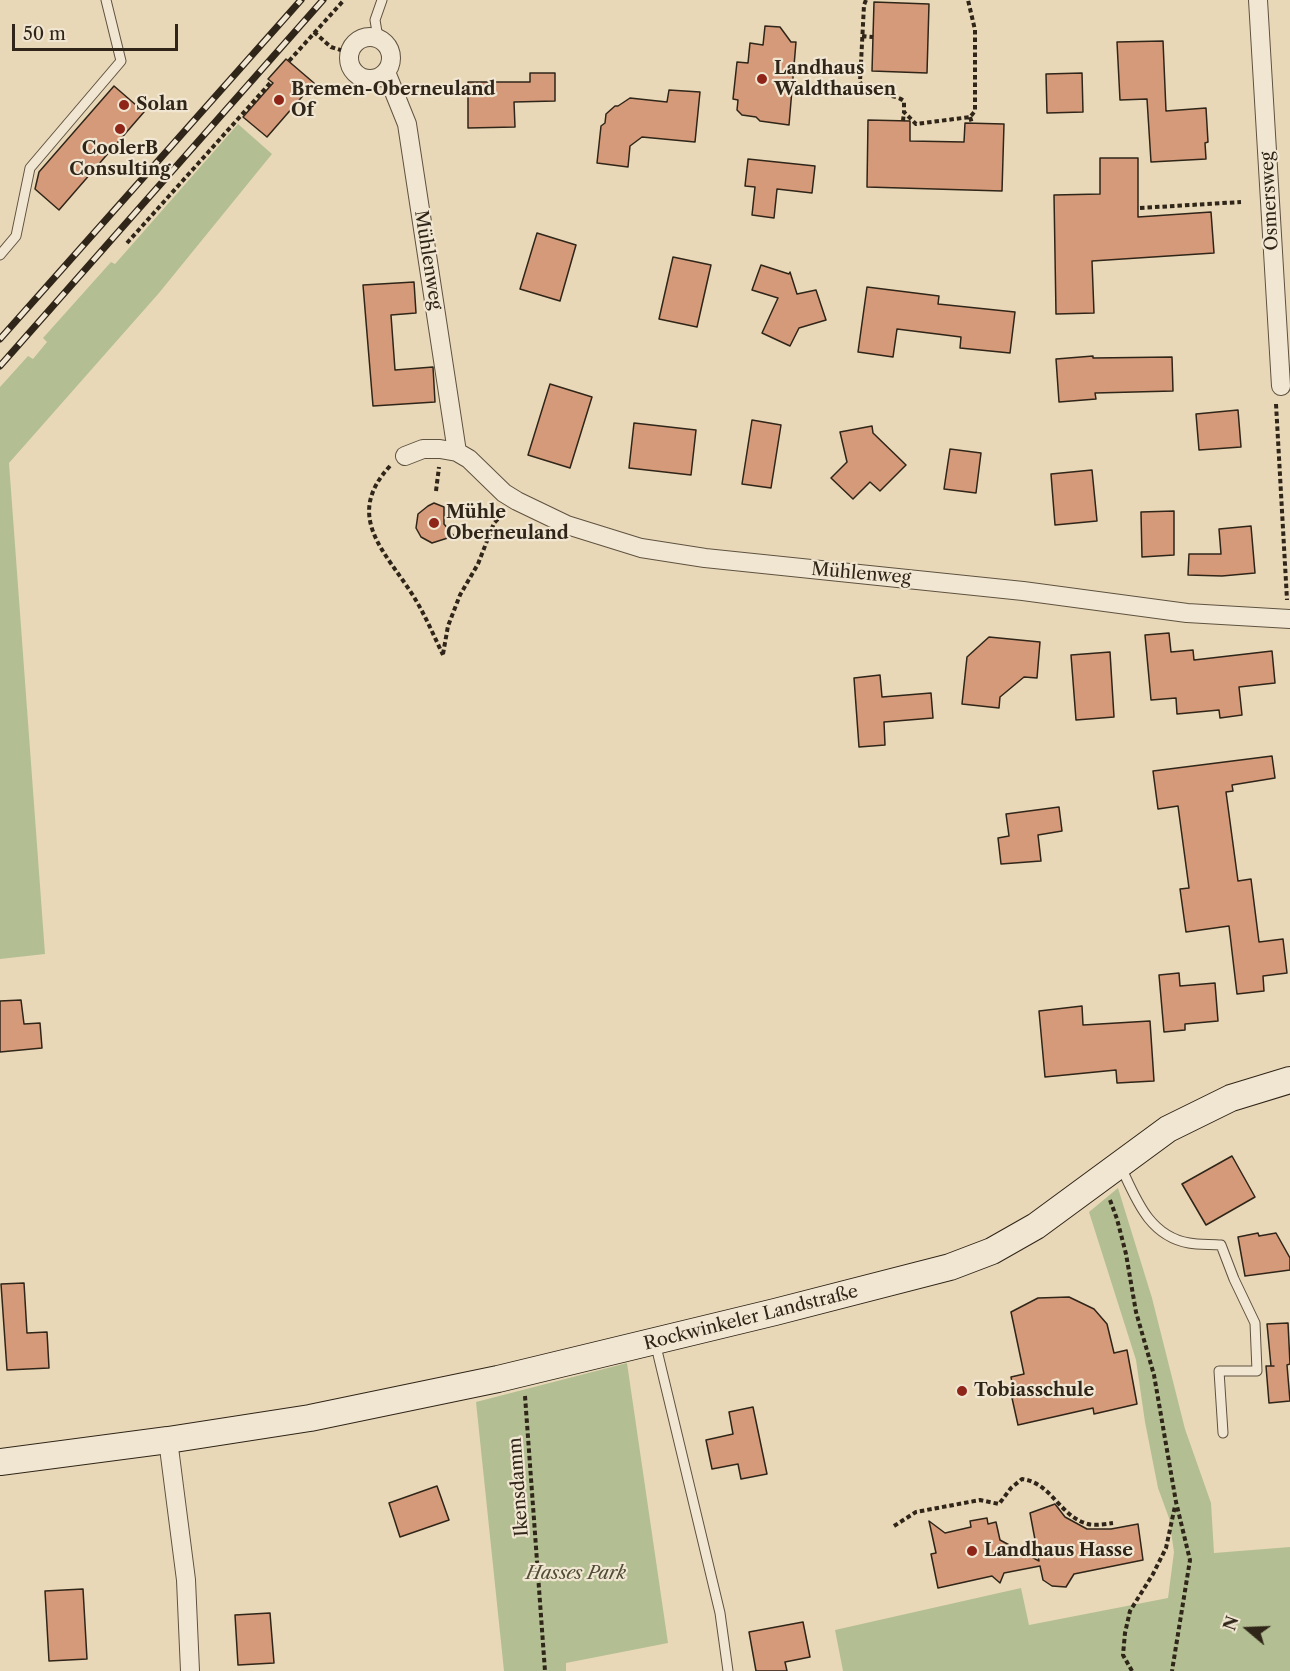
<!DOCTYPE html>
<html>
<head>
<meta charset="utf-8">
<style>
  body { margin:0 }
  #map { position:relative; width:1290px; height:1671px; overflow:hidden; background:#e9d8b8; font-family:"Libre Caslon Text",serif }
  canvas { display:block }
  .north { position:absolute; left:1218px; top:1599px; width:60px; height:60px; -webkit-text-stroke:4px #f1e6d1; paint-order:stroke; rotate:289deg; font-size:16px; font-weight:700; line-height:24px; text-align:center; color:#2f2518 }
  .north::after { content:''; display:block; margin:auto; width:21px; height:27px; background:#2f2518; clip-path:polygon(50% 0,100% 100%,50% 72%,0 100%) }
  .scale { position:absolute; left:12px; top:24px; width:166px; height:27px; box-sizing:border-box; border:3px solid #2f2518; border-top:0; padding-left:8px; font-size:18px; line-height:21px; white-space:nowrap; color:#2f2518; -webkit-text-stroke:4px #f1e6d1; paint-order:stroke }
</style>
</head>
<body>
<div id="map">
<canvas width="1290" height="1671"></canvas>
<div class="north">N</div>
<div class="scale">50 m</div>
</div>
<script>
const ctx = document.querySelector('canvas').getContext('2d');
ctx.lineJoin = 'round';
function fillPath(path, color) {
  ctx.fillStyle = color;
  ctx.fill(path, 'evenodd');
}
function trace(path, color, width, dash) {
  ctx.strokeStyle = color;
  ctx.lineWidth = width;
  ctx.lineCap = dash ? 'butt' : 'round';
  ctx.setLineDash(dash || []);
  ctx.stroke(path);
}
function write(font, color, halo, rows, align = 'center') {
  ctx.font = font + ' "Libre Caslon Text",serif';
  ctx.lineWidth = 4.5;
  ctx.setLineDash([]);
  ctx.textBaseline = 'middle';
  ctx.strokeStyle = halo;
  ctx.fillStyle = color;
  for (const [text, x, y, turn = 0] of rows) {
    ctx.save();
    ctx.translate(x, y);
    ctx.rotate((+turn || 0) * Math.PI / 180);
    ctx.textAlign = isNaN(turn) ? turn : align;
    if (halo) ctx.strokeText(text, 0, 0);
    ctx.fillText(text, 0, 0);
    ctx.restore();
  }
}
fillPath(new Path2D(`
  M238,124l34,30 -113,139 -150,170 36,491 -45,5v-572l28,-31 5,3 14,-17 -4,-4 68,-76 4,2z
  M1118,1188l34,110 33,131 26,74 3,50 76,-6v124h-447l-8,-41 186,-42 8,37 139,-27 6,-46 -5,-34 -11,-30 -13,-66 -9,-62 -47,-148z
  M627,1363l41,280 -102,20v8h-62l-28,-269z`), '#b3bf92');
const building = new Path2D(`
  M874,2l55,2 -2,69 -55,-2z
  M765,26l15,1 11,15h5l-7,83 -29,-4 -4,-4 -14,-2 -5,-5 1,-10 -5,-1 4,-37 11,1 2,-20 13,2z
  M1163,41l3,70 40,-3 2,34 -3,1 1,16 -55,3 -4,-63 -27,1 -3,-58z
  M286,59l28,24 -47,54 -24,-20 30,-34 -5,-4z
  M530,73h25v28l-41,1 1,25 -47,1v-46h62z
  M1082,73l1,39 -36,1 -1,-39z
  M114,86l30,26 -85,98 -24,-21 4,-17z
  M669,90l31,2 -5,50 -53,-5 -12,9 -2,21 -31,-4 4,-37 4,-3 1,-9 9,-8h3l12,-8 37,4z
  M868,120l42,1v20l54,1 1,-19 39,1 -2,67 -135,-4z
  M1100,158h38v59l73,-5 3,41 -122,8 2,52 -38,1 -2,-119 46,-1z
  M748,159l67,7 -3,27 -35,-4 -3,29 -22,-3 3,-28 -10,-1z
  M537,233l39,12 -16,56 -40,-12z
  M673,257l38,8 -14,62 -38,-8z
  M761,265l28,9 1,-2 7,22 19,-4 10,30 -27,8 -9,18 -28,-13 16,-35 -26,-8z
  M414,282l2,31 -25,2 4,55 38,-3 2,35 -62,4 -10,-121z
  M867,287l72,9 -1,8 77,8 -5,41 -50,-5 1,-11 -64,-8 -4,28 -35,-5z
  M1093,356v2l79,-1 1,34 -78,2 1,6 -37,3 -3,-43z
  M550,384l42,13 -22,71 -42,-13z
  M1238,410l3,37 -42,3 -3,-36z
  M752,420l29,5 -10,63 -29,-4z
  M634,423l62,7 -5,45 -62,-7z
  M872,426l1,7 33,32 -26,26 -10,-9 -17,17 -22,-21 16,-16 -7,-30z
  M950,449l31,4 -5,40 -32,-4z
  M1092,470l5,51 -42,4 -4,-51z
  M434,503l10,4v17l10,12 -22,7 -11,-6 -5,-9 2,-14 10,-8z
  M1174,511v44l-32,2 -1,-45z
  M1251,526l4,47 -33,3 -34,-1 1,-21h32l-2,-25z
  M1169,633l2,19 22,-2 1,10 78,-9 3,32 -36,4 3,28 -22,3 -1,-8 -42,4 -1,-16 -25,2 -6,-65z
  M989,637l51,5 -3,36 -13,-1 -24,20 -1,11 -37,-4 5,-47z
  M1110,652l4,65 -38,3 -5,-65z
  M880,675l2,22 49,-4 2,25 -49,4 1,23 -26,2 -5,-69z
  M1272,756l3,22 -43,7 1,6 -7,1 12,89 13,-2 8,63 24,-3 4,34 -24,3 1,15 -27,3 -8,-68 -43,6 -6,-43 9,-1 -11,-82 -20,3 -5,-38z
  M1059,807l3,24 -24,4 3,26 -40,3 -3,-26 11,-2 -3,-22z
  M1179,973l1,13 35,-3 3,38 -33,3v6l-21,2 -5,-57z
  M21,1000l3,24 16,-1 2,25 -42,4v-51z
  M1082,1006l1,19 67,-4 4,60 -37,2 -1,-13 -71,7 -6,-66z
  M1232,1156l23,41 -49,28 -24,-41z
  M1258,1233l1,3 17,-3 14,25v12l-45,6 -7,-39z
  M24,1283l3,50 20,-1 2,36 -42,2 -6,-86z
  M1069,1297l25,12 13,15 7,29 13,-3 10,54 -43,10 -1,-6 -75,17 -6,-27 3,-1 -4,-20 13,-3 -13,-62 27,-14z
  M1288,1323l2,41 -3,1 3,36 -21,2 -3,-37h8h-3l-4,-42z
  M753,1407l14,67 -26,5 -3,-15 -26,5 -6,-29 27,-6 -4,-22z
  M437,1486l12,34 -49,17 -11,-34z
  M1055,1504l10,13 22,12h24l27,-5 5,36 -69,14 -8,13 -14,-1 -9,-6 -3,-14 -36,7 -4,10 -8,-7 -54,12 -7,-34 5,-1 -7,-32 16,12 26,-6 -1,-6 17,-3 1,6 8,-2 4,18 39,21 -9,-48z
  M83,1589l4,70 -38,2 -4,-70z
  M270,1613l4,50 -36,2 -3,-50z
  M803,1622l7,35 -25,5 2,9h-31l-7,-39z`);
fillPath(building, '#d59a79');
trace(building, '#2f2518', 1.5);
const lane = new Path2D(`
  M378,38l-3,-18 7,-20
  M0,255l16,-19 14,-68 91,-107 -15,-61
  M1121,1167c15,32 28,69 68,76 10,2 22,1 32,2l13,34 21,44 2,48h-38l4,62
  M655,1342l65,271 8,58`);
const street = new Path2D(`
  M1258,0l23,386
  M349 58a21 21 0 1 1 42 0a21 21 0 1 1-42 0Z
  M386,72l21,52 50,328
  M405,456l18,-7h17l17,3 12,7 35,34 13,8 50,24 74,23 64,10 318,33 164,22 103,6
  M168,1440l18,140 4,91`);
const secondary = new Path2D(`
  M0,1462l168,-22 142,-22 188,-39 277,-67 175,-45 42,-16 44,-25 132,-97 63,-31 59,-18`);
trace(lane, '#5e5240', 11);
trace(street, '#5e5240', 20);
trace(secondary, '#2f2518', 28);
trace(new Path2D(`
  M866,0l-2,5 -4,77 5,9c13,5 28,2 39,10v11l12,12 54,-7 5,-6v-81l-7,-30
  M314,32l17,15 19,6
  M862,36l11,1
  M289,61l55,-61
  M970,117l2,6
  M903,121l1,-9
  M1140,208l101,-6
  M127,243l144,-161
  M1276,404l11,196
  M390,466c-47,51 -4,86 24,131 11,18 20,39 29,58
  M436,491l3,-24
  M443,654l5,-28 12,-31 18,-31 16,-41 9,-9
  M1110,1200l7,19 9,35 10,58 18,63 22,127 14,58 -18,111
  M525,1396l20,275
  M894,1526l22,-14 64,-12 19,4 12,-16 11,-9c30,4 38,38 66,45 7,2 17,0 25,-1
  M1132,1671l-9,-16 2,-22 5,-22 23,-37 13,-26 9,-42`), '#2f2518', 4, [4.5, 3]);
trace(lane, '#f1e6d1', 9);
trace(street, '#f1e6d1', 18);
trace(secondary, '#f1e6d1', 26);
const rail = new Path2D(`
  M0,339l301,-339
  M0,366l323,-366`);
trace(rail, '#2f2518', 7);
trace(rail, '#f1e6d1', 4.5, [14]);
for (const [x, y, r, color] of [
  [762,79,6,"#8f2418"],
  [279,100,6,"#8f2418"],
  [124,105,6,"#8f2418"],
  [120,129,6,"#8f2418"],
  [434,523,6,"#8f2418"],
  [962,1391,6,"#8f2418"],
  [972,1551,6,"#8f2418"]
]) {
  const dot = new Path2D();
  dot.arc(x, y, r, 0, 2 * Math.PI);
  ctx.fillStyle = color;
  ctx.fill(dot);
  trace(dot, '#f1e6d1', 2);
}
write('bold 18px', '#2f2518', '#f1e6d1', [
  ["Landhaus",774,69],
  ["Waldthausen",774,90],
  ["Bremen-Oberneuland",291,90],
  ["Of",291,111],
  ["Solan",136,105],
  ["CoolerB",120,149,"center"],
  ["Consulting",120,170,"center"],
  ["Mühle",446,513],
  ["Oberneuland",446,534],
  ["Tobiasschule",974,1391],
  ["Landhaus Hasse",984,1551]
], 'left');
write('18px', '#2f2518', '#f1e6d1', [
  ["Osmersweg",1270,201,-93],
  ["Mühlenweg",428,260,81],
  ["Mühlenweg",861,574,5],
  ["Rockwinkeler Landstraße",751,1318,-14],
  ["Ikensdamm",519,1487,-94]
]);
write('italic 18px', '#504c36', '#f1e6d1', [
  ["Hasses Park",576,1574]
]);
</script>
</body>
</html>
